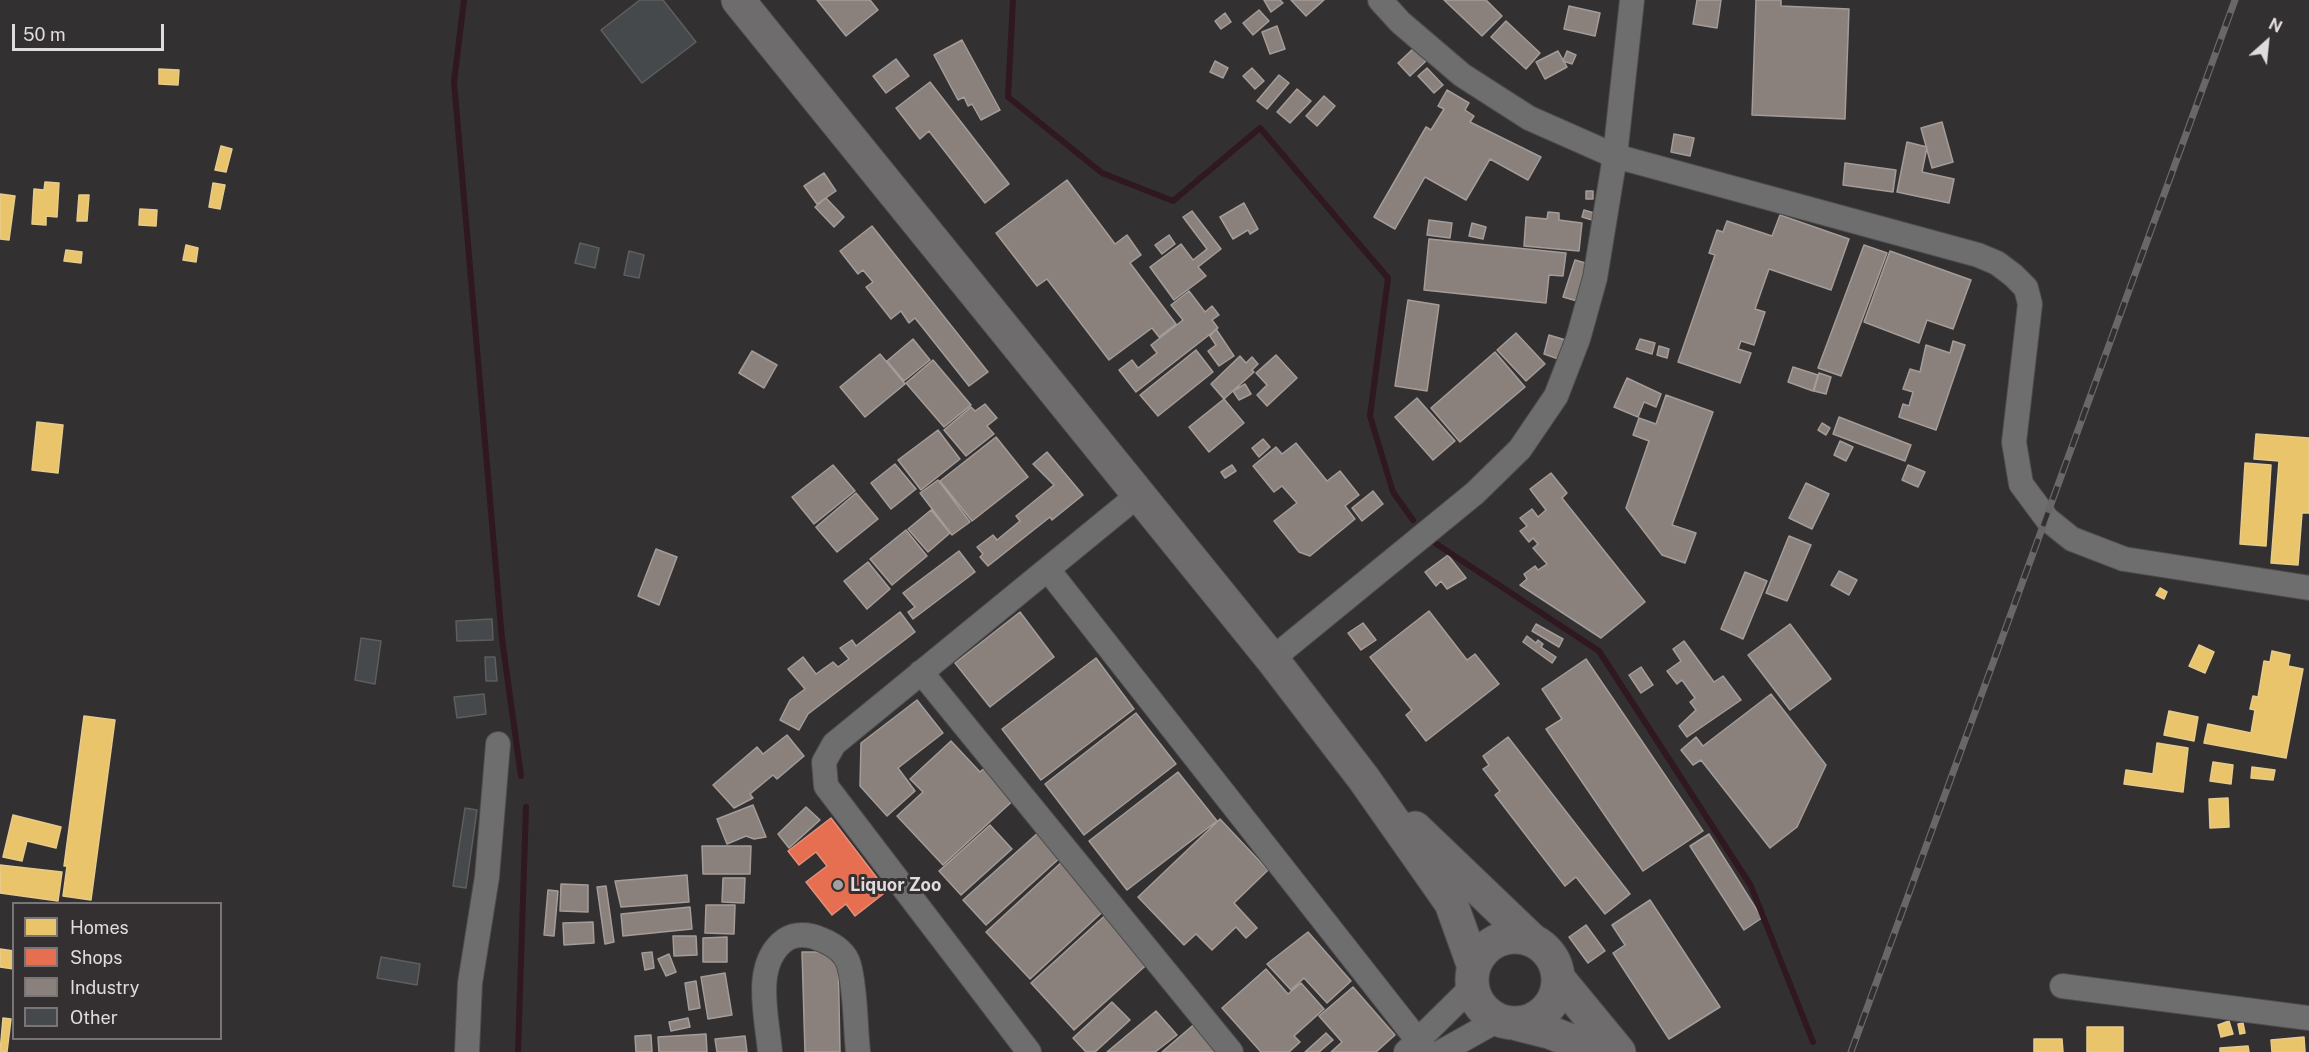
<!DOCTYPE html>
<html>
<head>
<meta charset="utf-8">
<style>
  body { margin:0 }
  #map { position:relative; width:2309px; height:1052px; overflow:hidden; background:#333031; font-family:"Public Sans",sans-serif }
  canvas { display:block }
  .legend { position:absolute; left:12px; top:902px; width:210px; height:138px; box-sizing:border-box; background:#342f30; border:2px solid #797475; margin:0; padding:8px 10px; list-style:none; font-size:18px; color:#e0dcdd }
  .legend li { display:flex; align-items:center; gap:12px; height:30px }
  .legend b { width:30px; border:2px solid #797475 }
  .north { position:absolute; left:2237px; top:12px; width:60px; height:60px; -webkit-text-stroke:4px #342f30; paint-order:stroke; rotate:27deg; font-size:16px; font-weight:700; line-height:24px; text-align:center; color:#e0dcdd }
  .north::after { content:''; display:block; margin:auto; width:21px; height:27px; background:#e0dcdd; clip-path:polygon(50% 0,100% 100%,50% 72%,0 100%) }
  .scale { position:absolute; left:12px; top:24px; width:152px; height:27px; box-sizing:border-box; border:3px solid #e0dcdd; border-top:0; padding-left:8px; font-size:18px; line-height:21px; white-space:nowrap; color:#e0dcdd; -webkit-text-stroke:4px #342f30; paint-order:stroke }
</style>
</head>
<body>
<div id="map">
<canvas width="2309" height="1052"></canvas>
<ul class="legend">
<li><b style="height:16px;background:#e9c46a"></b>Homes</li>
<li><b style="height:16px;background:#e76f51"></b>Shops</li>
<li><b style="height:16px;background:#8a817c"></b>Industry</li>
<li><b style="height:16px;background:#45494b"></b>Other</li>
</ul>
<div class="north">N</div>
<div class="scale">50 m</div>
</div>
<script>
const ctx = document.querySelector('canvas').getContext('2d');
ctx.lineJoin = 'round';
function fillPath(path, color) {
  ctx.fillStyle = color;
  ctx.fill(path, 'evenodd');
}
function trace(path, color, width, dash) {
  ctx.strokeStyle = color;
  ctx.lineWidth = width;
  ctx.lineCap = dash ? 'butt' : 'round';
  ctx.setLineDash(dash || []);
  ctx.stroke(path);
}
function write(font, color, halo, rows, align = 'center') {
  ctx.font = font + ' "Public Sans",sans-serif';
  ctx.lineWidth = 6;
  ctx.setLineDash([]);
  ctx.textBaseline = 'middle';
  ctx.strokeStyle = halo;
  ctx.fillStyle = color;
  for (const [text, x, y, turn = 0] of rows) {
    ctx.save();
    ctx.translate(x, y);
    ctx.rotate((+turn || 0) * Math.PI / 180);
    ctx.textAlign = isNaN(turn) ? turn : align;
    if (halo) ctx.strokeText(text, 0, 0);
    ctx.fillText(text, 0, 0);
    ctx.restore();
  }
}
const homes = new Path2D(`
  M159,69l20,1 -1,15 -19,-1z
  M221,146l11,3 -6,23 -11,-2z
  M45,182l14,1 -2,34 -11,-1v9l-14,-1 2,-35 10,1z
  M213,183l12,2 -5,24 -11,-2z
  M0,194l15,2 -6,44 -9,-1z
  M79,195h10l-2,26h-10z
  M140,209l17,1 -1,16 -17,-1z
  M186,245l12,3 -2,14 -13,-2z
  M66,250l16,2 -1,11 -17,-2z
  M37,422l26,3 -5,48 -26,-3z
  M2256,434l53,4v75h-7l-4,52 -27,-2 8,-102 -25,-2z
  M2245,463l26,2 -5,81 -26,-2z
  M2160,588l7,4 -3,7 -8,-4z
  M2199,645l15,7 -9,21 -16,-7z
  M2272,651l18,4 -2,11 15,3 -17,89 -82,-15 4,-19 43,9 4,-23 -5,-1 3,-13 5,1 6,-36 6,1z
  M2169,711l29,6 -4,24 -30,-6z
  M84,716l31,4 -24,180 -28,-4 4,-30h-3z
  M2157,743l31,5 -5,44 -59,-8 2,-14 27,4z
  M2213,762l20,3 -2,19 -21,-3z
  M2252,767l23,3 -2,10 -22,-2z
  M2228,798l1,29 -19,1 -1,-29z
  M13,815l48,12 -5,21 -29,-7 -5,20 -19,-4z
  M0,865l62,7 -4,29 -58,-8z
  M0,949l14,2v18l-14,-2z
  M3,1018l8,1 -4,33h-7z
  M2229,1021l4,13 -12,3 -3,-12z
  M2243,1023l2,10 -5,1 -2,-10z
  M2087,1027h36v25h-36z
  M2304,1037l1,15h-33l-1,-12z
  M2034,1039h28l1,13h-29z
  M2248,1046l1,6h-29v-4z`);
fillPath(homes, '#e9c46a');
trace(homes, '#e6cb8c', 1.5);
const shops = new Path2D(`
  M831,818l56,73 -32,25 -9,-12 -14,11 -26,-33 21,-16 -11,-14 -17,13 -11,-14z`);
fillPath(shops, '#e76f51');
trace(shops, '#e5907b', 1.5);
const industry = new Path2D(`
  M817,0h53l8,10 -32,26z
  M1264,0h16l3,3 -12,9z
  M1291,0h33l-18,16z
  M1444,0h42l16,16 -20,20z
  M1697,0h24l-4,28 -24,-4z
  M1756,0h25v6l68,3 -4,110 -93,-4z
  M1569,6l31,7 -5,23 -31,-7z
  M1259,10l10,11 -16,14 -10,-12z
  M1225,13l6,9 -10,7 -6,-8z
  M1506,21l34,32 -14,16 -35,-32z
  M1277,26l8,23 -15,5 -8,-22z
  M962,40l38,70 -19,10 -9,-16 -4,2 -4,-9 -6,3 -24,-45z
  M1414,48l12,13 -16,15 -12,-13z
  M1558,51l9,16 -22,12 -9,-17z
  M1567,51l9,4 -4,9 -9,-3z
  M896,59l13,17 -23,17 -13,-17z
  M1215,61l13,7 -5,10 -13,-6z
  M1252,68l12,13 -9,8 -12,-13z
  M1427,68l16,17 -9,8 -16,-17z
  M1279,75l10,8 -22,26 -10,-8z
  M930,82l79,102 -24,19 -56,-72 -9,8 -24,-31z
  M1297,89l14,12 -21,22 -13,-11z
  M1447,90l22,13 -4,7 9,6 -4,6 71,35 -13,23 -38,-21 -24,41 -41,-23 -30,52 -21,-12 52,-90 5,3 13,-21 -6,-3z
  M1324,96l11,10 -18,20 -11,-10z
  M1942,122l11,40 -21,6 -11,-40z
  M1674,134l20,4 -4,18 -19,-4z
  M1907,142l20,5 -5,25 32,7 -5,24 -52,-11z
  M1845,163l51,7 -3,22 -50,-7z
  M824,173l12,18 -19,13 -13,-18z
  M1067,180l48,64 12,-9 14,20 -11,8 46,61 -17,13 -7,-9 -43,32 -62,-81 -10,7 -41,-53z
  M1586,191h7v8h-7z
  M826,198l18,19 -10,10 -19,-20z
  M1244,203l14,26 -8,5 -2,-4 -15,9 -13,-22z
  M1584,210l10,3 -2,7 -10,-3z
  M1192,211l29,38 -23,18 8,9 -32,24 -24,-33 31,-23 12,16 14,-11 -24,-32z
  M1548,212l11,1v7l23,3 -3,28 -55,-5 2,-29 21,2z
  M1780,215l69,24 -18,51 -62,-21 -14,40 10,3 -11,33 -13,-4 -3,8 13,4 -11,30 -62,-21 37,-107 -6,-2 8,-23 6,2 4,-11 45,15z
  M1429,220l23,3 -2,15 -23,-3z
  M1472,223l14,4 -3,12 -14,-3z
  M872,226l116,146 -19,14 -54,-68 -6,5 -8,-12 -10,8 -25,-32 7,-5 -10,-12 -5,4 -18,-23z
  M1169,235l6,9 -13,10 -7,-9z
  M1429,239l137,14 -3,23 -14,-1 -3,28 -122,-13z
  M1864,245l23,8 -46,123 -23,-8z
  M1890,251l81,29 -18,49 -26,-9 -8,23 -55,-21z
  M1575,260l14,4 -12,37 -14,-4z
  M1189,291l16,21 7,-6 7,9 -7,5 6,8 -82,64 -17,-22 13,-10 6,8 19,-15 -6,-8 32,-25 -12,-15z
  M1408,300l31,5 -12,86 -32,-5z
  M1216,329l18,27 -15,10 -11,-15 8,-6 -6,-9z
  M1516,333l29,31 -19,17 -29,-31z
  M1549,335l20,6 -5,20 -20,-7z
  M913,339l17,21 -26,21 -17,-20z
  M1640,339l15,4 -3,11 -16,-5z
  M1953,341l12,4 -29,85 -37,-13 4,-13 6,2 4,-14 -10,-3 7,-20 10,3 6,-27 24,8z
  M1659,346l10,3 -2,9 -10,-3z
  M1196,350l17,22 -55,44 -18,-21z
  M752,351l25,14 -13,23 -25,-15z
  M1495,352l30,35 -65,55 -29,-34z
  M880,354l25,30 -40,33 -25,-30z
  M1276,355l21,23 -30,28 -10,-11 10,-10 -11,-12z
  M1240,356l6,7 6,-6 6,7 -6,6 2,2 -30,27 -13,-15z
  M933,360l38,45 -27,22 -38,-44z
  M1793,367l25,8 -5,16 -25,-9z
  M1819,373l12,4 -5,17 -12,-3z
  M1627,378l34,16 -5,13 -12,-5 -6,15 -24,-10z
  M1245,384l6,10 -12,6 -6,-9z
  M1666,395l47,17 -41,113 24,8 -11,30 -23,-8 -36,-47 23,-67 -16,-6 6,-17 17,6z
  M1417,398l38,43 -22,19 -38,-43z
  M1224,399l20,24 -35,29 -20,-25z
  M985,404l12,14 -10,8 7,8 -28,22 -22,-26 27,-23 4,4z
  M1839,417l72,28 -6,16 -72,-27z
  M1822,423l8,5 -4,7 -8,-5z
  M938,430l22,29 -39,31 -23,-30z
  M996,437l32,40 -56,44 -32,-40z
  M1263,439l7,8 -11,10 -7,-9z
  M1840,441l13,6 -7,14 -12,-6z
  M1296,443l31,38 13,-10 19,24 -14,11 10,13 -45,37 -11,-4 -25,-31 23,-18 -15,-17 -8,6 -21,-26 23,-19 6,7z
  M1047,452l36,43 -31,25 -2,-3 -62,49 -8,-9 3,-3 -6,-7 16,-12 4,5 23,-19 -4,-5 38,-31 -21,-21z
  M895,464l21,25 -25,20 -20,-26z
  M833,465l22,26 -41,33 -22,-27z
  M1232,465l4,6 -11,7 -4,-6z
  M1908,465l17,7 -7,15 -16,-7z
  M1551,473l16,20 -5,5 83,104 -44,36 -81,-53 7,-6 -3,-5 11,-8 3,4 9,-6 -14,-16 5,-4 -5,-6 -4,4 -9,-11 7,-5 -7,-8 12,-9 6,8 8,-7 -16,-21z
  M938,480l32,42 -18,13 -32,-42z
  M1806,483l23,11 -17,35 -23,-11z
  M1373,491l10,13 -21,17 -10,-13z
  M856,493l22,26 -41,33 -21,-25z
  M931,510l19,23 -22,19 -20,-23z
  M906,530l21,26 -35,29 -22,-26z
  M1789,536l22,9 -24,56 -21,-8z
  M656,549l21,8 -18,48 -21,-9z
  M959,551l16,21 -62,47 -5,-7 7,-5 -12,-14z
  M1448,555l18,23 -19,11 -6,-8 -5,5 -11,-14z
  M868,562l22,27 -23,20 -23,-28z
  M1839,571l18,9 -8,15 -18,-10z
  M1745,572l22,9 -24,58 -22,-10z
  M1429,611l38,49 8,-6 24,30 -73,57 -20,-26 6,-5 -42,-53z
  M900,612l15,20 -107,82 -9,16 -19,-10 10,-20 15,-11 -17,-20 15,-12 13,17 17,-12 5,5 11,-8 -9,-11 12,-8 4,6z
  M1020,612l34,45 -64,50 -35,-44z
  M1363,623l13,17 -15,10 -13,-17z
  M1536,624l27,15 -4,8 -27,-16z
  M1790,624l41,55 -41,31 -42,-55z
  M1527,636l9,7 2,-3 5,4 -2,3 15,10 -4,6 -29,-21z
  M1684,641l30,41 9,-6 18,24 -54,37 -8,-11 17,-16 -6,-8 5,-4 -13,-18 -5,4 -10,-13 14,-10 -8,-12z
  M1096,658l38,51 -93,71 -39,-51z
  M1586,659l117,172 -60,40 -97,-142 16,-10 -20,-30z
  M1641,667l12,18 -12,8 -12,-18z
  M1771,694l55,71 -29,62 -27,21 -69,-88 -8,5 -12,-15 15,-13 7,9z
  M917,700l26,33 -45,35 17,23 -28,25 -27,-30 1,-43z
  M1136,713l40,51 -92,71 -39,-51z
  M787,735l17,21 -27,23 -4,-4 -23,19 3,4 -19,10 -21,-23 44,-38 6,7z
  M1508,737l122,157 -25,20 -29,-37 -11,9 -70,-91 5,-4 -17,-22 6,-4 -6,-9z
  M951,741l29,31 9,-8 29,32 -75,69 -46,-49 26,-24 -13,-13z
  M1178,772l39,49 -90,69 -38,-49z
  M753,805l13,32 -12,2 -8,-3 -19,8 -10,-25z
  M806,807l14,13 -31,28 -11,-14z
  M1220,819l48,51 -34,33 23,25 -11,10 -10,-11 -24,23 -16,-16 -12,11 -46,-48z
  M990,825l22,24 -51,46 -22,-24z
  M1040,831l22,25 -76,69 -23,-25z
  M1709,834l53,84 -18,12 -54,-84z
  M702,846h49l-1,28h-47z
  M1065,859l44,47 -79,73 -44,-47z
  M687,875l2,27 -68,5 -6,-26z
  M723,878h22l-1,25 -22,-1z
  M561,884l27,1v27l-28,-1z
  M606,886l8,56 -9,2 -8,-57z
  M548,890l10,1 -4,45 -10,-1z
  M1650,900l70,107 -51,32 -56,-86 12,-8 -13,-20z
  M706,905h29l-1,29 -29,-1z
  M690,907l2,22 -69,7 -2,-22z
  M1110,911l43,48 -79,71 -43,-47z
  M593,922l1,21 -30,2 -1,-22z
  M1586,925l19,26 -17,12 -19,-26z
  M1308,932l43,49 -24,22 -23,-25 -13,12 -24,-26z
  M673,936h23l1,19 -23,1z
  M727,937v25h-24v-24z
  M652,952l2,16 -9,2 -3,-17z
  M802,952h36l2,100h-35z
  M669,954l7,18 -10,4 -8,-17z
  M1266,969l22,25 13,-11 23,26 -30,27 6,6 -11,10h-28l-39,-44z
  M725,973l7,42 -24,4 -7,-42z
  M696,981l4,27 -11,2 -4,-27z
  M1353,987l42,48 -19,17h-45l11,-10 -23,-26z
  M1112,1002l18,18 -35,32h-9l-13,-14z
  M1156,1011l21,24 -22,17h-48z
  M688,1018l2,9 -19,4 -2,-9z
  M1198,1021l22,25 -6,6h-52z
  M1326,1033l7,7 -14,12h-14z
  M706,1034l1,18h-48l-1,-15z
  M651,1035l1,17h-16l-1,-16z
  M745,1036l2,16h-30l-2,-13z`);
fillPath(industry, '#8a817c');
trace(industry, '#a49c99', 1.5);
trace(new Path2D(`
  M464,0l-10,82 48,557 19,137
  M1013,0l-5,97 94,76 71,28 87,-73 128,150 -18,138 23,76 20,28
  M1435,543l164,108 152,235 62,156
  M518,1052l8,-245`), '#301821', 6);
const building = new Path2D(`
  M640,0h23l33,42 -54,41 -41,-53z
  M580,243l19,5 -4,20 -20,-5z
  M629,251l15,4 -5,23 -15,-3z
  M492,619l1,21 -36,1 -1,-20z
  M361,638l20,3 -6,43 -20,-4z
  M485,657h10l2,24h-11z
  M484,694l2,20 -29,4 -3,-21z
  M465,808l12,2 -11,78 -13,-2z
  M381,957l39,7 -3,21 -40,-7z`);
fillPath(building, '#45494b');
trace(building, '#5e5e5e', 1.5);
const minor = new Path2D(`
  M1380,0l20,22 62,53 67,43 86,38 363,99 19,8 16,12 13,13 4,16 -16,138 7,42 26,35 25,20 52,20 185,29
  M1049,571l378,481
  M1272,659l203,-166 45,-44 36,-53 22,-57 17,-61 20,-122 17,-156
  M921,672l310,380
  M2062,986l247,32
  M467,1052l3,-69 17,-106 11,-133
  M770,1052c-3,-35 -18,-88 15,-112 10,-7 24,-6 35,-1 13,5 25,12 29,26 7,27 6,59 9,87
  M1029,1052l-203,-266 -2,-24 10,-18 303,-248
  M1406,1052l66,-65
  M1441,1052l57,-32`);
const highway = new Path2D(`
  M738,0l534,659 92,120 87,124 23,64
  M1415,828l118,113
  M1472 980a43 43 0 1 1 86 0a43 43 0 1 1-86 0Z
  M1558,978l61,74
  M1517,1024l32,8 51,20`);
trace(minor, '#4e4c4d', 26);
trace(highway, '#4e4c4d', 35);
trace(minor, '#6f6e6e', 24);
trace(highway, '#6e6c6c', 33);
const rail = new Path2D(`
  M1851,1052l384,-1052`);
trace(rail, '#696767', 7);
trace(rail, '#342f30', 4.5, [14]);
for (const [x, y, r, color] of [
  [838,885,6,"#a3a0a1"]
]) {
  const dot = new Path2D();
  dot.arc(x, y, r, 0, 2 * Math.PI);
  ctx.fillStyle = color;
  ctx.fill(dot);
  trace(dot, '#342f30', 2);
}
write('bold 18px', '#e0dcdd', '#342f30', [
  ["Liquor Zoo",850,885]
], 'left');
</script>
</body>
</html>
